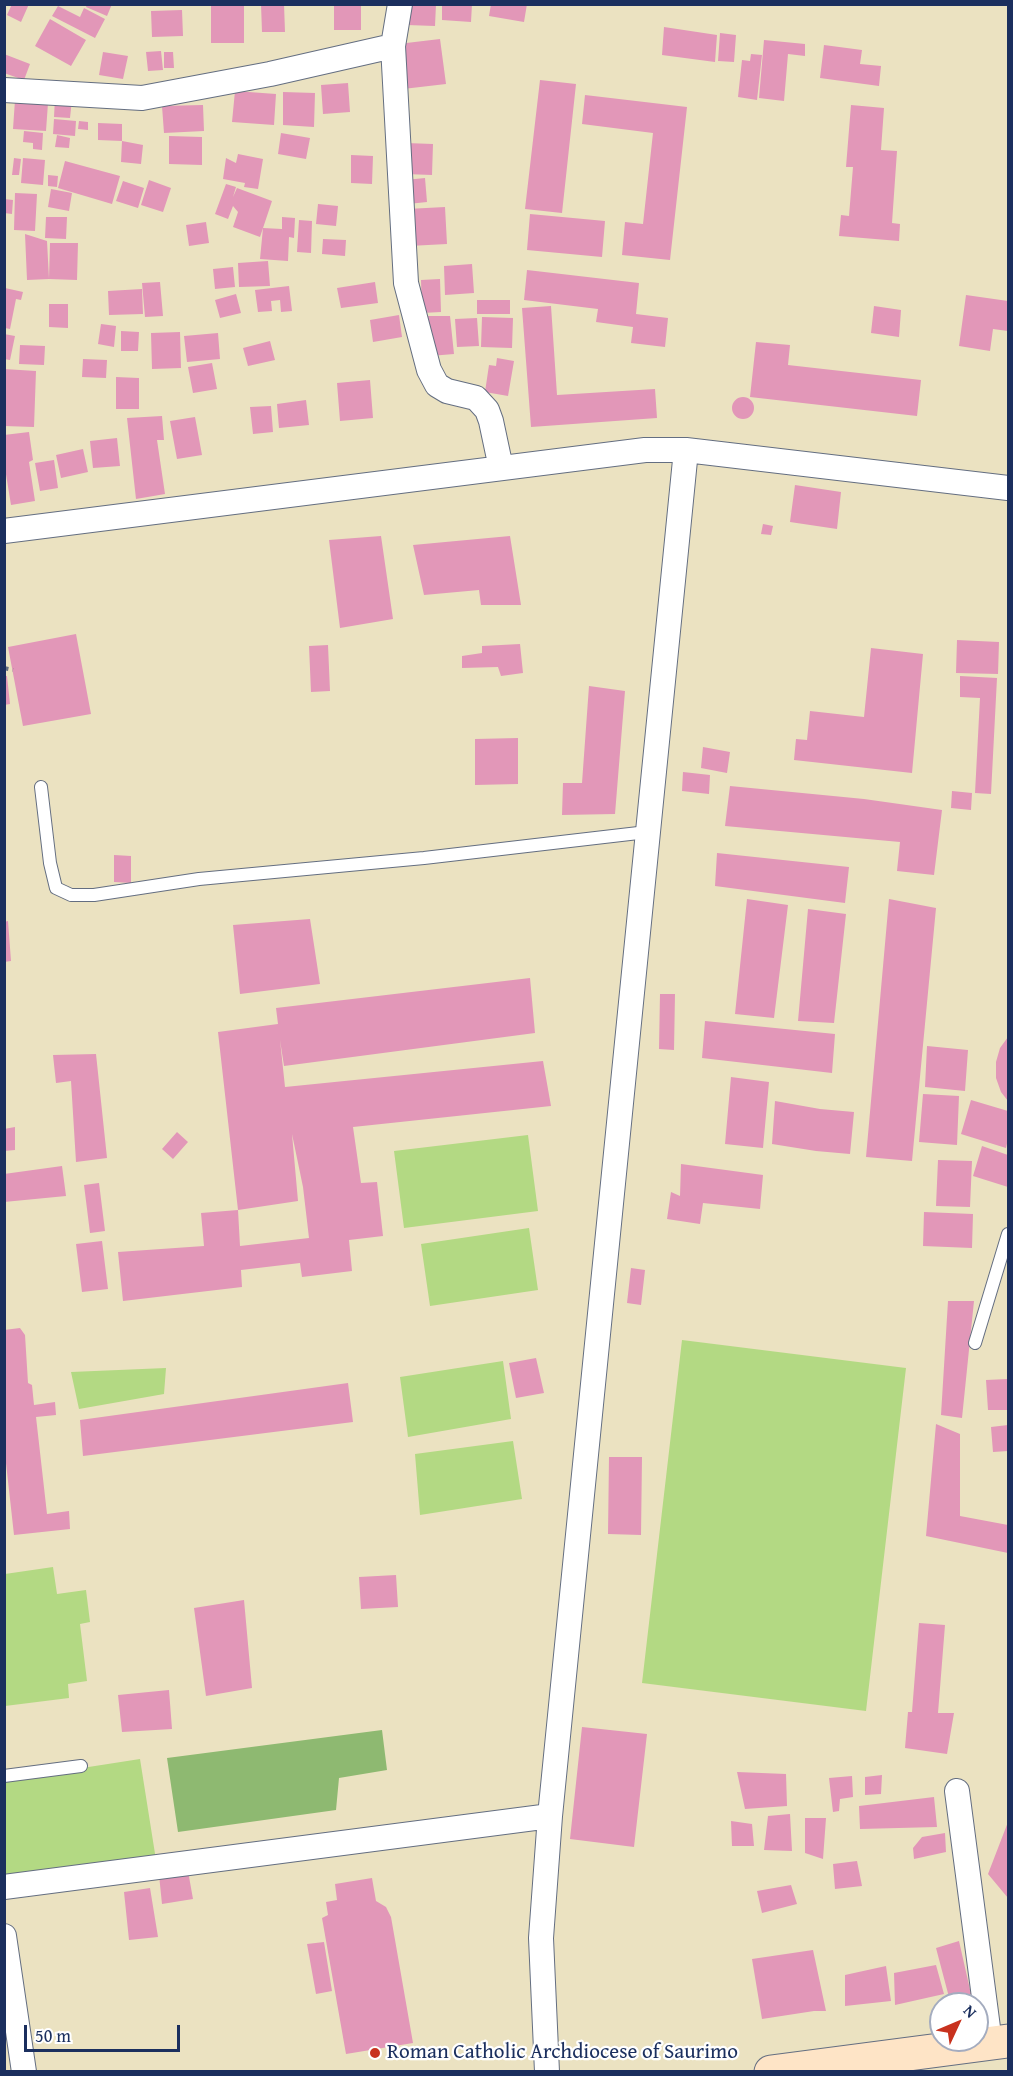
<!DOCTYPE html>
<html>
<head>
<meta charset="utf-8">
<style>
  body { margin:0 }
  #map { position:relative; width:1013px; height:2076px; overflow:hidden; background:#ebe2c1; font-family:"Gentium Book Plus",serif }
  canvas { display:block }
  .frame { position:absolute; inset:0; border:6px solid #1b2f5e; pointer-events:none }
  .north { position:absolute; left:929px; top:1992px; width:60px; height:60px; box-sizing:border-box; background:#fff; border:2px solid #a4acbf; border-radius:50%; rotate:46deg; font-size:16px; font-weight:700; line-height:24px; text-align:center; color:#1b2f5e }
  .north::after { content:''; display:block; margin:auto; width:21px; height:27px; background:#c8321e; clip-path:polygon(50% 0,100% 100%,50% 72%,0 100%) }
  .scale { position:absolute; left:24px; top:2025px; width:156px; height:27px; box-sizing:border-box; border:3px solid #1b2f5e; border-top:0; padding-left:8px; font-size:18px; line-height:21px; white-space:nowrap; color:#1b2f5e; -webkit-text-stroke:4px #fff; paint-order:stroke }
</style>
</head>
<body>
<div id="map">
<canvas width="1013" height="2076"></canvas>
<div class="frame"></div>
<div class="north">N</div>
<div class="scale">50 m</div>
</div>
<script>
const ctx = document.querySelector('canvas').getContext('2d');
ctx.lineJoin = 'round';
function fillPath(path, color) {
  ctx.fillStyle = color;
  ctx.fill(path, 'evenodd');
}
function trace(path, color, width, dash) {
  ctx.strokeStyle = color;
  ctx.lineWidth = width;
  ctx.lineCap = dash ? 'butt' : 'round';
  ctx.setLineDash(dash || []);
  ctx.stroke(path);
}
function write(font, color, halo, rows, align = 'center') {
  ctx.font = font + ' "Gentium Book Plus",serif';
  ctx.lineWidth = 4.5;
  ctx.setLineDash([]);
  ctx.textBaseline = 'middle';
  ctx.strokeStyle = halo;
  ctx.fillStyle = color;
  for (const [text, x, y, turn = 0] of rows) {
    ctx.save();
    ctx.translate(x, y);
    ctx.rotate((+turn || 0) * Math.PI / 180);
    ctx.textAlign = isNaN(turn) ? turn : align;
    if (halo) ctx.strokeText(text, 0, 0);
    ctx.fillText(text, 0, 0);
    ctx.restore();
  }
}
fillPath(new Path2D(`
  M528,1135l10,76 -134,17 -10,-77z
  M529,1228l9,62 -108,16 -9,-62z
  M682,1340l224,28 -40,343 -224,-28z
  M503,1361l8,58 -103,18 -8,-60z
  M166,1368l-2,26 -85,15 -8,-37z
  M513,1441l9,58 -102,16 -5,-61z
  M53,1567l4,27 29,-4 4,32 -10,2 7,57 -19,3 1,14 -64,8v-132z
  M140,1759l16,101 -151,23v-103z`), '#b3d983');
fillPath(new Path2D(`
  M382,1730l5,40 -48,8 -3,32 -158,22 -11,-74z`), '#8eb971');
fillPath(new Path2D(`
  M12,4h17l-8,18 -14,-7z
  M87,4h25l-5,12 -21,-9z
  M211,4l33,1v38h-33z
  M261,4h23l1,28h-23z
  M334,4h27v26h-27z
  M408,4h28l-1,22 -28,-1z
  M442,4h30l-1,18 -29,-2z
  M491,4h36l-3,18 -35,-6z
  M58,6l22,11 4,-9 21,11 -10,19 -43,-22z
  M182,10l1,26 -31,1 -1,-26z
  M50,19l36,21 -15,26 -36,-20z
  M664,27l53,8 -2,27 -53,-7z
  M720,33l16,2 -2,27 -16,-1z
  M440,39l6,45 -43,5 -5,-45z
  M764,40l41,4v12l-17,-2 -4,47 -25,-3z
  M824,45l38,5 -2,14 21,2 -2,20 -59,-8z
  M161,51l2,19 -15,1 -2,-19z
  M103,52l25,4 -5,23 -24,-4z
  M164,52h9l1,16h-10z
  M4,54l26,10 -6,16 -20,-7z
  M751,54l11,1 -5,45 -19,-3 4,-37 8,1z
  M540,80l36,4 -14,129 -37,-4z
  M348,83l2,29 -27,2 -2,-29z
  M235,91l41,3 -2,31 -42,-3z
  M283,92l32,1 -1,34 -31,-2z
  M585,95l102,12 -17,153 -48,-5 3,-33 18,2 10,-91 -71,-9z
  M55,98l17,1 -2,19 -16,-1z
  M15,100l33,3 -2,28 -33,-2z
  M203,105l1,26 -40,2 -2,-27z
  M851,105l33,3 -3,42 16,1 -5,72 8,1 -1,17 -60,-5 2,-21 8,1 4,-49h-7z
  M54,119l22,2 -1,15 -22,-2z
  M79,121l9,1v8l-10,-1z
  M98,123l24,1v17l21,4 -2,19 -20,-2 1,-21 -24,-1z
  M24,131l19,2 -1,17 -9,-1v-6l-10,-1z
  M281,133l29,5 -4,21 -28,-5z
  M57,135l13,3 -1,10 -14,-1z
  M169,136l33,1v28l-33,-1z
  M406,143l27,1 -1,31 -27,-1z
  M238,154l25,5 -5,30 -14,-2 1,-4 -22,-4 3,-21 10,5z
  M351,155l22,1 -1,28 -21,-1z
  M14,158l7,1 -2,16h-7z
  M23,158l22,2 -2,25 -22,-2z
  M65,161l55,15 -8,28 -54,-16z
  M48,175l10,1 -1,11 -9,-1z
  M425,178l2,24 -19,2 -3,-24z
  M149,180l22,8 -8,24 -22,-7z
  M123,181l21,7 -6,20 -22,-7z
  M226,184l10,3 -3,10 4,-9 35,13 -9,27 19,1v-12l13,1 -1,20 -5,-1 -1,24 -28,-2 3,-31 -3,9 -27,-10 5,-15 -5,-6 -5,13 -13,-5z
  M51,189l21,4 -3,18 -21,-4z
  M15,193l22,1 -2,37 -21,-1z
  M4,199l9,1 -1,14 -8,-1z
  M318,204l20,2 -2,20 -20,-2z
  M445,207l2,37 -38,2 -2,-37z
  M530,214l75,7 -3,36 -75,-7z
  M46,217h21l-1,22 -21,-1z
  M299,220l13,1 -1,32 -14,-1z
  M206,222l3,21 -20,3 -3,-21z
  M25,234l22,7 2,38 -22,1z
  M323,239l23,1 -1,16 -23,-2z
  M50,243h28l-1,37 -28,-1z
  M268,261l2,25 -31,1 -1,-24z
  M472,264l2,29 -29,2 -1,-29z
  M233,267l2,20 -20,2 -2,-20z
  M527,270l112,13 -3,31 32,4 -3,29 -34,-4 2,-16 -37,-5 2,-13 -74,-9z
  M440,279l1,33 -19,1 -1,-33z
  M160,282l3,34 -18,1 -3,-34z
  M375,282l3,21 -37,5 -4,-20z
  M289,286l3,25 -11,1 -1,-12 -9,1 1,10 -14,1 -3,-22z
  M5,288l18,4 -2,8 -5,-1 -6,30 -5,-1z
  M142,289l1,25 -34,1 -1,-24z
  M236,294l5,19 -21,5 -5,-18z
  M966,295l42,6v30l-15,-2 -3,22 -31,-5z
  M477,300h33v14h-33z
  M49,304h19v24l-19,-1z
  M551,306l6,89 98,-6 2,29 -126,9 -9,-119z
  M874,306l27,4 -2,27 -28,-4z
  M399,315l3,22 -29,5 -3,-22z
  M426,316h24l4,38 -24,2z
  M482,317l31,1 -1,30 -31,-1z
  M477,318l2,28 -22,1 -2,-28z
  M101,324l15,2 -2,21 -16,-3z
  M121,331l18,1 -1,19h-17z
  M180,332l1,36 -29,1 -1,-36z
  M218,333l2,26 -33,3 -3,-26z
  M4,334l11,2 -5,24 -6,-1z
  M270,341l5,19 -27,6 -5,-18z
  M756,342l34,3 -2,20 133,15 -4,36 -167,-19z
  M20,345l25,1 -1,19 -25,-1z
  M497,358l17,3 -6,35 -23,-4 4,-27 7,1z
  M83,359l24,1 -1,18 -24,-1z
  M212,363l5,26 -24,4 -5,-26z
  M4,369l32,2 -2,56 -30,-1z
  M116,377l23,1v31h-23z
  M370,380l3,38 -33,3 -3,-38z
  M732 408a11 11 0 1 1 22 0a11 11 0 1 1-22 0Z
  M306,400l3,25 -30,3 -2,-24z
  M271,406l2,26 -20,2 -3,-27z
  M162,416l2,24h-7l8,54 -29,5 -9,-81z
  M195,417l7,38 -25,4 -7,-38z
  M29,432l4,28 -4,2 6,39 -24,4 -7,-43v-27z
  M117,438l3,28 -27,2 -3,-27z
  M83,449l5,23 -27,6 -5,-23z
  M54,460l4,28 -18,3 -5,-28z
  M795,485l46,7 -4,37 -47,-7z
  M763,524l10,2 -2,9 -10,-1z
  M381,536l12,83 -53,9 -11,-88z
  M510,536l11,69h-40l-2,-15 -55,5 -11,-50z
  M76,634l15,80 -68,12 -15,-79z
  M957,640l42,2 -1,32 -42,-1z
  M520,644l3,29 -22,3 -3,-9 -36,1v-12l20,-3v-7z
  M328,645l2,46 -19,1 -2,-46z
  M871,648l52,6 -11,119 -118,-13 2,-21 11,1 3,-29 54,6z
  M4,676h3l3,28 -6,1z
  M960,676l37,2 -6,116 -16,-1 5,-95 -20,-1z
  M589,686l36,5 -10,123 -53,1 1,-32h19z
  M518,738v46l-43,1v-46z
  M703,747l27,5 -3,21 -26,-5z
  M683,772l27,3 -1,19 -27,-3z
  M730,786l134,13 78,11 -8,65 -37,-4 3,-29 -175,-16z
  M952,791l20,2 -1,17 -20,-2z
  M717,853l132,14 -4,36 -130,-17z
  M114,855l17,1v27l-17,-1z
  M747,899l41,6 -14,113 -39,-4z
  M889,899l47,9 -24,253 -46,-4z
  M808,909l38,5 -12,109 -36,-2z
  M310,919l10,65 -80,10 -7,-69z
  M8,921l3,40 -7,1v-40z
  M530,978l5,55 -251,33 -4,-26 5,47 258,-26 8,45 -198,21 8,56 16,-1 6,54 -34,4 3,31 -50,6 -2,-14 -59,7 1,17 -119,14 -5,-49 86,-6 -3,-33 37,-3 2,36 69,-8 -6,-51 -11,-53 6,67 -60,9 -20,-178 60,-8 -2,-16z
  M660,994h15l-1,56 -15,-1z
  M705,1021l130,13 -3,39 -130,-15z
  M1008,1037v64l-7,-9 -5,-14v-16l4,-14z
  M927,1046l41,4 -3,41 -40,-4z
  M96,1054l11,104 -31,4 -5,-81 -15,2 -3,-28z
  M731,1077l38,5 -6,66 -38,-4z
  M923,1094l36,2 -2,49 -38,-3z
  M971,1100l37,11v28l-2,9 -45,-14z
  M775,1101l45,8 34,3 -4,42 -34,-3 -44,-7z
  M15,1127v23l-11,1v-22z
  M177,1132l11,10 -15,17 -11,-10z
  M982,1146l26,9v32l-35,-11z
  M938,1160l34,1 -2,46 -34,-1z
  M681,1164l82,11 -3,34 -57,-6 -3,21 -33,-5 4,-27 9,4z
  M62,1166l4,30 -62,6v-28z
  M99,1183l6,48 -15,2 -6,-48z
  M924,1212l49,2 -1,34 -49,-2z
  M102,1241l6,48 -26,3 -6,-48z
  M631,1268l14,2 -4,35 -14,-2z
  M948,1301h26l-12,117 -21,-3z
  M20,1328l5,7 3,48 4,2 2,20 21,-3 1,13 -20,2 11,97 22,-3 1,18 -56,6 -10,-90v-115z
  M536,1358l8,35 -28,5 -7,-35z
  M1008,1379v31h-20l-2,-30z
  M348,1383l5,39 -270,34 -3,-36z
  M936,1424l24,10v82l48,9v28l-82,-17z
  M1008,1425v26l-15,1 -2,-25z
  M609,1457h33l-1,78 -33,-1z
  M396,1575l2,32 -37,2 -2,-32z
  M244,1600l8,88 -46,8 -12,-88z
  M919,1623l26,2 -7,88h16l-7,41 -42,-6 3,-36h4z
  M169,1690l3,39 -50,3 -4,-37z
  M582,1727l65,7 -13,113 -64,-8z
  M737,1772l49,2 1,32 -42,3z
  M882,1775l-1,19 -16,1v-18z
  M852,1776l1,21 -13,2 -1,12 -6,1 -4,-34z
  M934,1797l3,30 -77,2 -1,-23z
  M790,1814l2,37 -28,-1 4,-34z
  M805,1818h21l-3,41 -18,-6z
  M731,1821l21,3 2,22h-22z
  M1008,1822v76l-20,-24z
  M945,1833l1,19 -32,7 -1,-11 9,-11z
  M857,1861l5,25 -27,3 -2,-25z
  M188,1871l5,28 -31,5 -3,-29z
  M372,1878l4,23 10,6 5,10 22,126 -67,11 -24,-136 6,-3 -2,-13 11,-2 -2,-16z
  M791,1885l6,19 -35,9 -5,-22z
  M150,1888l8,49 -29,3 -5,-48z
  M959,1941l12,53 -21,7 -14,-53z
  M324,1942l8,49 -16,3 -9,-50z
  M813,1950l13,61h-12l-52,8 -10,-60z
  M936,1965l8,29 -49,11 -1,-32z
  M886,1966l5,35 -46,5v-31z`), '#e297b8');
const service = new Path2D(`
  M41,787l9,76 6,25 15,7h23l105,-16 225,-21 223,-26
  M975,1343l33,-109
  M4,1776l77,-10`);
const minor = new Path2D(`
  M400,4l-7,42 13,237 23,87 8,15 10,6 29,7 11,12 4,11 10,47
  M4,90l138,8 128,-24 123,-28
  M4,531l641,-81h41l322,38
  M957,1791l33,252
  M4,1887l546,-71
  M4,1936l20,136
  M547,2072l-6,-134 9,-122 136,-1366`);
const secondary = new Path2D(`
  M771,2072l237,-31`);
trace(service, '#646e81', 14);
trace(minor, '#646e81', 26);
trace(secondary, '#646e81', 35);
trace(new Path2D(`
  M4,668l9,2`), '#646e81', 4, [4.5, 4.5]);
trace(service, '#fff', 12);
trace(minor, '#fff', 24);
trace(secondary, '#fee4c6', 33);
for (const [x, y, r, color] of [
  [375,2053,6,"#c8321e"]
]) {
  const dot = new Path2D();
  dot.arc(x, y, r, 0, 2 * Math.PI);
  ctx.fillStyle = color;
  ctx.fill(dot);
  trace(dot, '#fff', 2);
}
write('21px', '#1b2f5e', '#fff', [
  ["Roman Catholic Archdiocese of Saurimo",387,2053]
], 'left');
</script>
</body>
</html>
